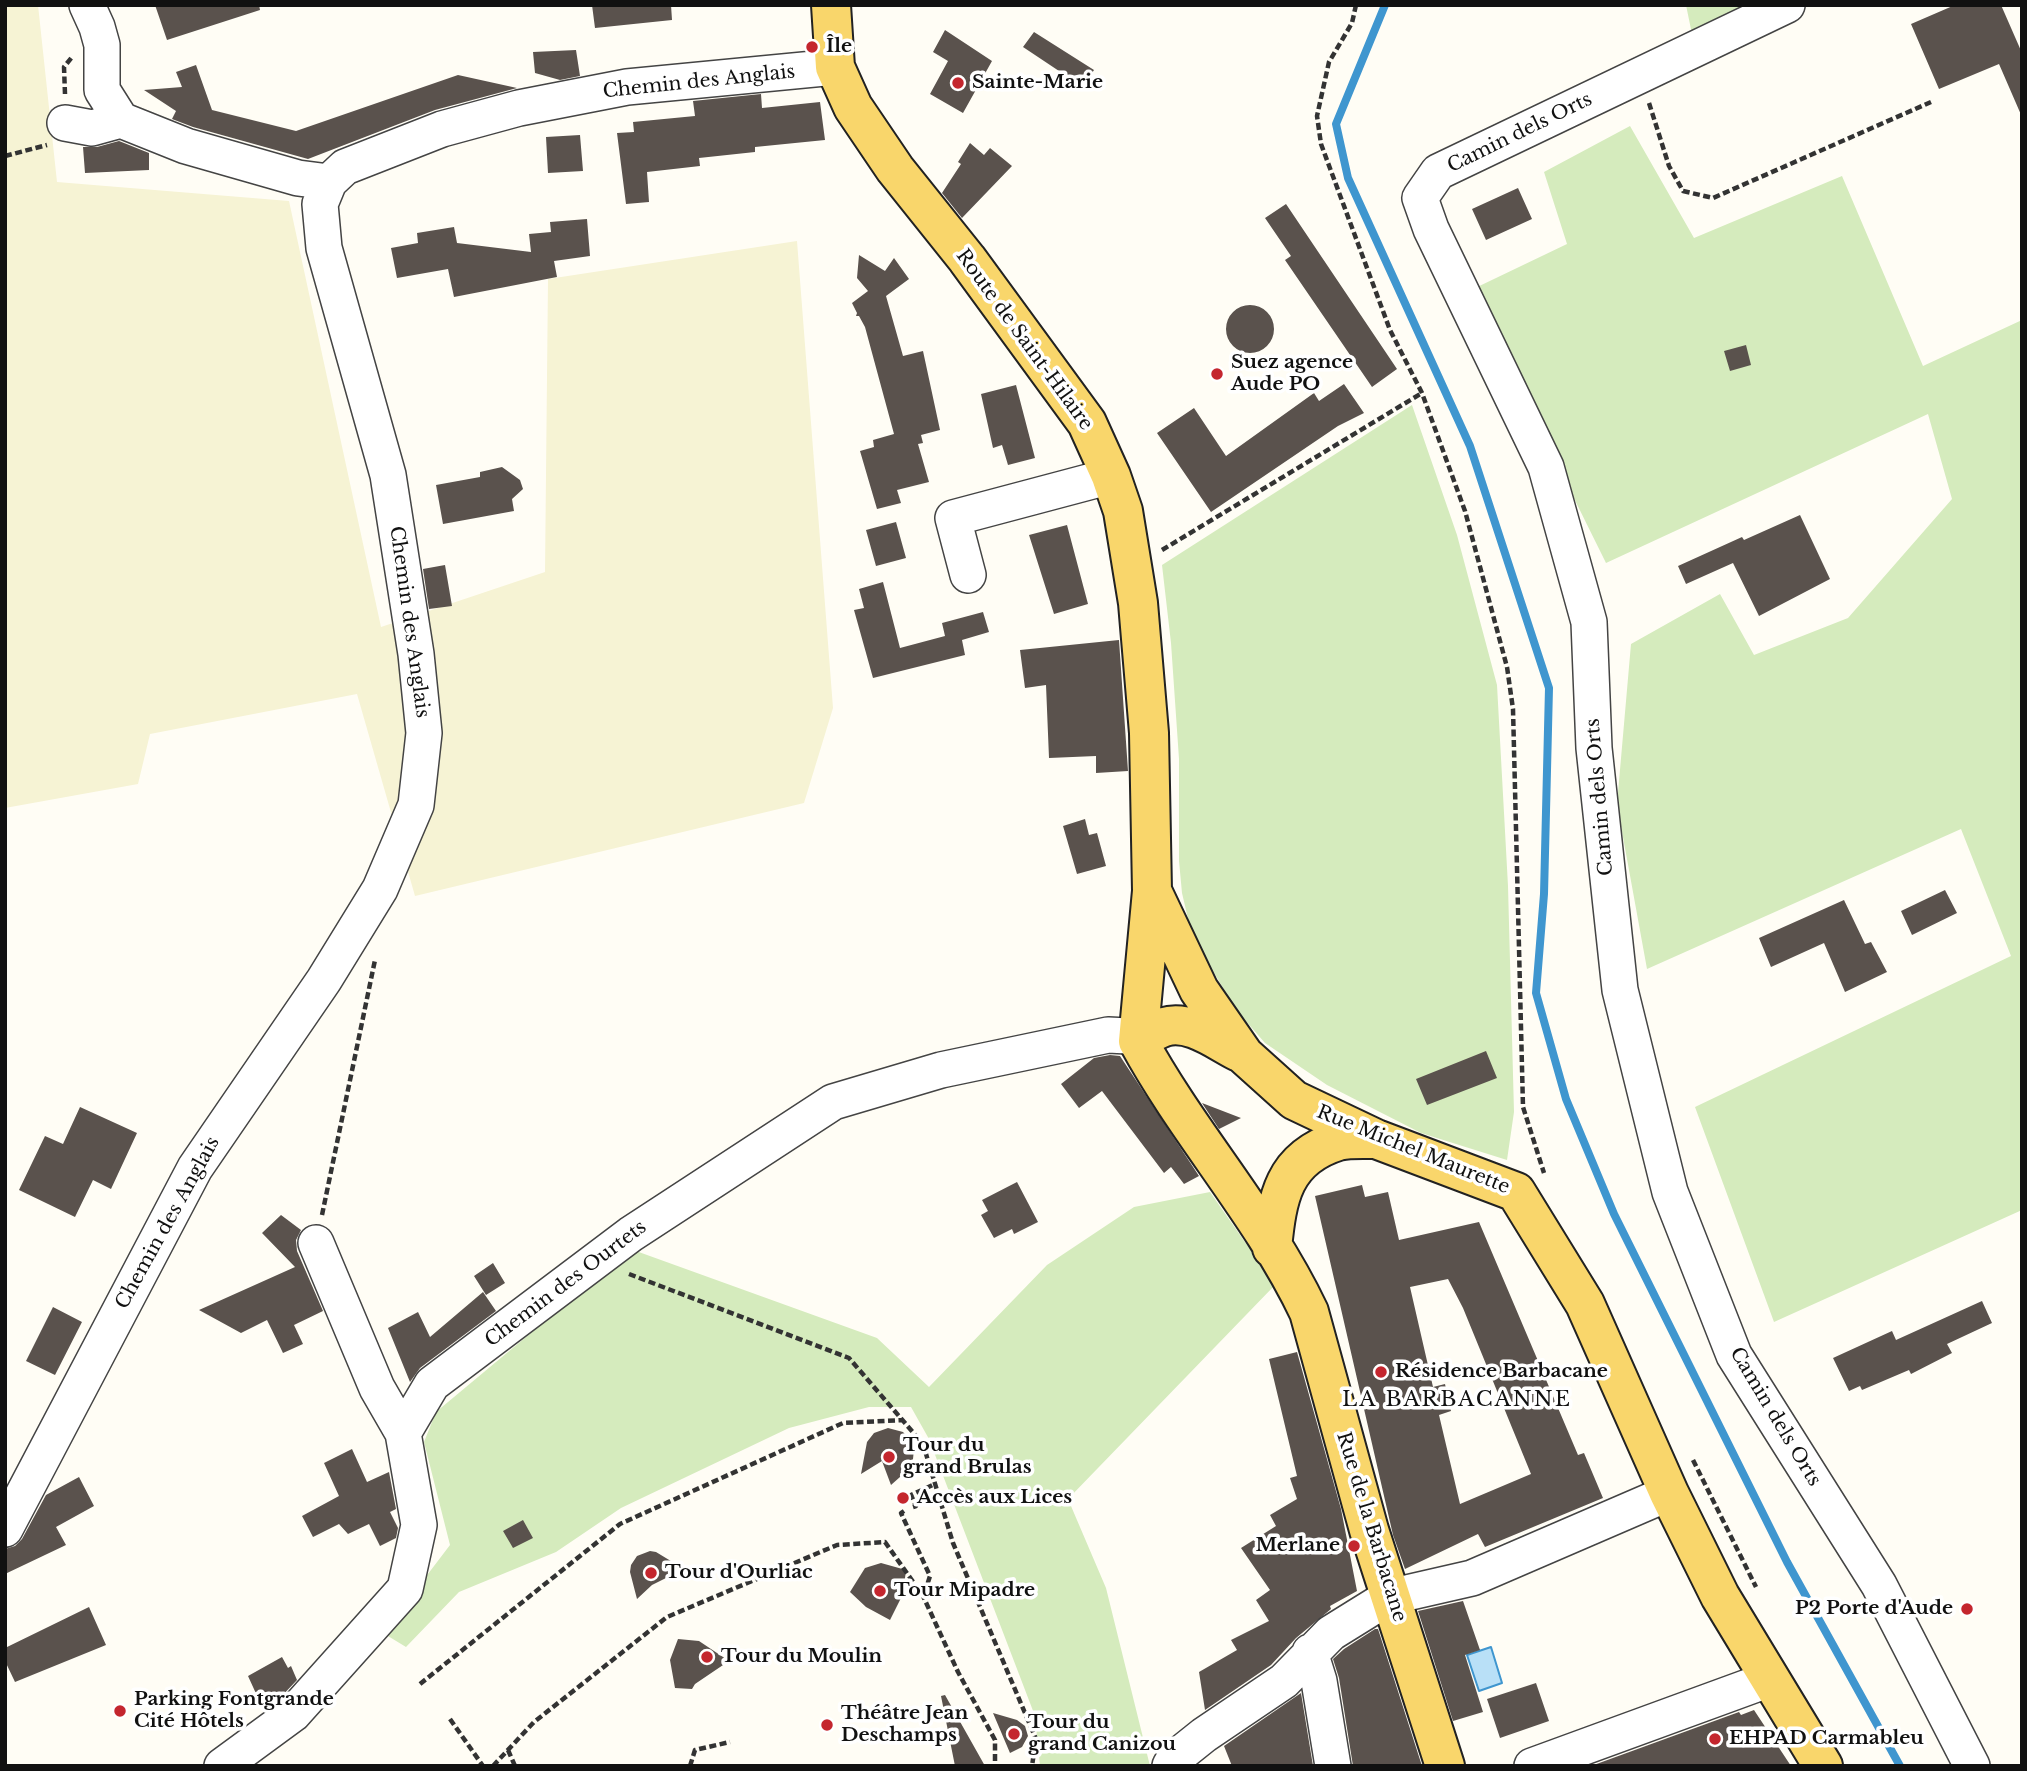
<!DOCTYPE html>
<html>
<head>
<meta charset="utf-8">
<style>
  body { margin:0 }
  #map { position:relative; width:2027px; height:1771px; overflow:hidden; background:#fffdf5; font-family:"Libre Baskerville",serif }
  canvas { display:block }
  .frame { position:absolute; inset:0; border:7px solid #111; pointer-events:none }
</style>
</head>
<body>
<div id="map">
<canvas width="2027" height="1771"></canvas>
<div class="frame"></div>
</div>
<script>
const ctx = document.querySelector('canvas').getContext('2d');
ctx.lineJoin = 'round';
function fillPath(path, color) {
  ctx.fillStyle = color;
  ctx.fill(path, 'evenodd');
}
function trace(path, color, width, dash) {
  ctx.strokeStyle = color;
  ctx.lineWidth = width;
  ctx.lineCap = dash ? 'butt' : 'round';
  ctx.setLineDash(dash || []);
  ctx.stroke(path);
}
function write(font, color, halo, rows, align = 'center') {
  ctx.font = font + ' "Libre Baskerville",serif';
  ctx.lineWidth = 7;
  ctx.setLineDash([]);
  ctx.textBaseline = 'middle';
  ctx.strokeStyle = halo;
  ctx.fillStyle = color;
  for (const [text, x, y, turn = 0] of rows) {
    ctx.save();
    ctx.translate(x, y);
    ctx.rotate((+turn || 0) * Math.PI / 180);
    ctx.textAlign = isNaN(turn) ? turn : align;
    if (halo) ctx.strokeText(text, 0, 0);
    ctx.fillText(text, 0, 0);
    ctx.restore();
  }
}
fillPath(new Path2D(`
  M5,5h33l19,177 232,19 92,426 164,-55 3,-293 249,-38 36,467 -29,95 -389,93 -58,-202 -207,40 -12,50 -133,24z`), '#f6f3d4');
fillPath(new Path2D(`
  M1686,5h86l-78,39z
  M1630,126l64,112 148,-62 81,190 99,-46v890l-248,112 -79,-215 316,-151 -50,-127 -314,140 -30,-165 14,-160 89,-50 34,61 94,-37 104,-119 -24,-85 -322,149 -135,-273 96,-46 -23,-72z
  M1412,405l45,130 40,150 11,201 6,226 -7,48 -86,-27 -94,-48 -62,-42 -28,-32 -35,-58 -13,-30 -7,-30 -3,-32v-102l-8,-116 -9,-78z
  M1210,1192l65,93 -207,214 38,89 44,178h-110l-5,-50 -106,-277 -18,-32h-42l-80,21 -168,80 -65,44 -97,40 -53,55 -23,-14 67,-88 -26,-103 12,-30 102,-85 98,-76 241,87 52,49 118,-122 87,-58z`), '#d5ebbd');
const water = new Path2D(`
  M1491,1647l11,36 -23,8 -12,-36z`);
fillPath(water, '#b9e0f7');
trace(water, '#3f96cf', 2);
trace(new Path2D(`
  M1385,5l-49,119 12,54 122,268 79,242 -5,206 -8,99 30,106 48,115 173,348 113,204`), '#3f96cf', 8);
fillPath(new Path2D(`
  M155,5h104l1,5 -93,30z
  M592,5h79l1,15 -77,8z
  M1955,5h46l21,48v64l-23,-53 -60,25 -28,-65z
  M945,30l47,31 -29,52 -33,-19 18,-33 -15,-9z
  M1034,32l60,38 -11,17 -60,-40z
  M576,50l4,26 -20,4 -25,-7 -2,-21z
  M196,65l16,45 84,21 162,-56 59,13 -82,22 -127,49 -115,-32 -21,-8 4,-8 -32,-21 38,-3 -6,-15z
  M761,94l1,14 58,-6 5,38 -70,7v5l-56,6 1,8 -53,6 2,30 -23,2 -9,-71 17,-1 -1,-10 62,-6 -2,-15z
  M580,135l3,36 -35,2 -2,-36z
  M119,141l30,12v17l-64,3 -2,-26h14z
  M970,143l14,12 6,-7 22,18 -50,52 -20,-25 19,-29 -3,-2z
  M1518,188l14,31 -46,21 -14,-31z
  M1286,204l111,165 -25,18 -87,-127 6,-4 -26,-38z
  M587,219l3,37 -36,5 3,16 -103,20 -6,-28 -51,9 -6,-30 27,-5 -1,-10 37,-6 3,16 74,9 -2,-18 22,-2 -1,-10z
  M859,255l26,16 9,-13 15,21 -23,17 17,60 20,-5 17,79 -19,5 2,8 -5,1 11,38 -32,8 4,13 -24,6 -17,-58 14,-4 -1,-7 21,-6 -29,-107 -6,-11h-3l1,-3 -5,-10 16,-12 -11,-13z
  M1226 329a24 24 0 1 1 48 0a24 24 0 1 1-48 0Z
  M1746,345l5,20 -21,6 -6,-20z
  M1344,384l20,29 -26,13 -127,86 -54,-79 37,-25 32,48 88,-63 5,8z
  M1016,385l19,73 -27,7 -6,-20 -9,3 -12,-54z
  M502,467l18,13 3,9 -11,10 2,12 -71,13 -7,-39 44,-8v-5z
  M1800,515l30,64 -71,37 -26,-53 -47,21 -8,-18 64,-29 2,3z
  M896,522l10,36 -30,8 -10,-36z
  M1067,525l21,79 -34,10 -25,-79z
  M445,565l7,41 -23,3 -6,-40z
  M883,582l17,66 45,-12 -3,-13 41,-11 6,20 -27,8 3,15 -92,23 -19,-68 10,-2 -5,-19z
  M1119,640l9,131 -32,2v-17l-47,2 -3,-73 -21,3 -5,-38z
  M1085,819l4,16 8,-2 9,33 -29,8 -14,-48z
  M1945,890l12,23 -45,22 -11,-24z
  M1844,900l21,44 6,-2 16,30 -42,20 -21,-49 -53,24 -12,-29z
  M1486,1051l11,27 -70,27 -11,-26z
  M1110,1055l10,1 79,120 -15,8 -13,-17 -7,6 -62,-82 -23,17 -18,-24 33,-26z
  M1202,1103l39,15 -22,11z
  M80,1107l57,26 -26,56 -18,-9 -18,37 -56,-27 26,-54 18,8z
  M1017,1182l21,40 -24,12 -2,-5 -18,9 -13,-23 7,-4 -6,-11z
  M1362,1185l3,12 23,-5 11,48 80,-18 99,233 6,-2 19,45 -118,49 -7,-13 -73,35 -12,-34 -78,-339zM1448,1279l15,29 68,166 -71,30 -21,-89 12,-4 -6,-27 -12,3 -23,-100z
  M281,1215l20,15 -5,10 1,11 26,60 -29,14 9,19 -20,9 -16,-33 -26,13 -42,-23 96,-43 -33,-34z
  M493,1263l12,20 -19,12 -12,-19z
  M483,1292l13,19 -76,57 -10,14 -22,-54 30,-16 12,25z
  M1982,1301l10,22 -45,21 5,9 -41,21 -2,-4 -47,20 -2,-4 -11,5 -16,-33 59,-27 4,9z
  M53,1307l29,15 -27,53 -29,-14z
  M1297,1352l44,157 16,82 -27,15 1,3 -35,29 -25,27 -66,45 -6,-38 38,-22 -6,-10 38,-19 -13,-21 14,-10 -29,-42 35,-22 -6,-11 27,-16 -7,-21 7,-2 -28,-117z
  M888,1428l15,4 7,8 4,9 -1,10 -4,10 -18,16 -9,-24 -21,13 6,-32 7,-9z
  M352,1449l15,33 22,-10 7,37 -6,3 8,16 -2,10 -16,8 -11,-22 -21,10 -9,-10 -26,13 -11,-21 37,-20 -15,-33z
  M79,1477l15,29 -38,21 10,18 -61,29v-25l10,-3 7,-7 24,-44z
  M523,1520l10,18 -20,10 -10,-17z
  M650,1551l6,1 28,17 -32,16 -15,14 -7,-27 1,-7 6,-9z
  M881,1563l25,7 -3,24 -13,26 -24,-13 -16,-15 15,-24z
  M1463,1601l17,49 -15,5 18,57 -30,9 -35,-110z
  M89,1607l17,38 -91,37 -10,-21v-13z
  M1375,1629h3l44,137h-69l-14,-88 -6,-19 11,-10z
  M678,1639l21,2 30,20 -34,23 -3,5 -17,-1 -5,-28z
  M282,1657l6,11 3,-2 6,14 -18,19 -15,12 -16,-35z
  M1536,1683l13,38 -49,17 -13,-39z
  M1301,1693l12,73h-81l-8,-20z
  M945,1695l40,71h-30l-14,-70z
  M1754,1710l37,56h-200l148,-54 2,3z
  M993,1713l24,7 8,6 3,10 -6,11 -12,6z`), '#5a524d');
const minor = new Path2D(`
  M87,5l10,22 5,18v45l19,30 65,26 112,32 31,4
  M1787,5l-349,167 -18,26 11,31 115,238 43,155 5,126 26,242 50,202 64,163 145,230 93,181
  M65,123l27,5 29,-8
  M968,575l-15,-57 158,-42
  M316,1243l61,145 26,45
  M5,1529l190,-361 129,-188 56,-91 36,-84 8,-72 -8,-79 -28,-179 -64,-227 -4,-44 9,-22 16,-15 97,-38 77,-21 108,-21 208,-20
  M1310,1652l9,29 14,85
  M222,1766l71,-52 112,-125 14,-64 -16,-92 29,-49 199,-150 202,-132 108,-32 167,-35 20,1 10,5
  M1170,1766l4,-7 30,-24 80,-54 47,-48 58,-36 83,-19 197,-85
  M1532,1766l238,-87`);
const major = new Path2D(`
  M831,5l4,62 18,40 42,62 72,90 120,164 24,53 12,35 15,92 11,130 3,158 -14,150
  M1152,891l47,99 45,65 50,45 82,39 140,53 69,112 84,189 51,103 103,170
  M1138,1041c51,94 125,174 171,271l60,218 76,236
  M1138,1041c8,-5 17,-11 26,-14 26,-8 53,14 75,25
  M1272,1248c5,-50 11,-90 66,-107 11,-3 26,-2 38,-2`);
trace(minor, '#444', 38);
trace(major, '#222', 42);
trace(new Path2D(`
  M1356,5l-4,18 -23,39 -12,54 4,28 69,186 32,63 43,118 42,156 6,42 10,398 21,66
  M65,94l-1,-27 8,-10
  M1649,103l20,63 14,25 30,7 218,-96
  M5,156l42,-11
  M1162,550l260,-157
  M322,1215l53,-255
  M629,1274l220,84 74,86 30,99 83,196 -4,27
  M1693,1460l63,127
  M913,1507l3,-1 -5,-11 24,-11
  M904,1511l-3,2 29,63 -6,19
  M420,1684l200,-160 223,-101 60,-3
  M450,1719l33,47
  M508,1750l7,16
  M493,1766l41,-44 133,-105 170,-72 48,-3 38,54 35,76 37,68v26
  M690,1766l5,-16 35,-8`), '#333', 4.5, [7, 3.5]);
trace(minor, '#fff', 35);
trace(major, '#f9d66b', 38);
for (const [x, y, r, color] of [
  [812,47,7,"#c4262e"],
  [958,83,7,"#c4262e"],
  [1217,374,7,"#c4262e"],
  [1381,1372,7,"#c4262e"],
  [889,1457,7,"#c4262e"],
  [903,1498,7,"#c4262e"],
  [1354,1546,7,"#c4262e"],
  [651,1573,7,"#c4262e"],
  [880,1591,7,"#c4262e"],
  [1967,1609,7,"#c4262e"],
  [707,1657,7,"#c4262e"],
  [120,1711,7,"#c4262e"],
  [827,1725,7,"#c4262e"],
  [1014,1734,7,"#c4262e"],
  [1715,1739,7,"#c4262e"]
]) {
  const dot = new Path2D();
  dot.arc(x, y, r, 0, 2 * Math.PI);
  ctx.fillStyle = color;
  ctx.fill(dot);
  trace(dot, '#fff', 2.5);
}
write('bold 19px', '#111', '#fff', [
  ["Île",826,47],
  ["Sainte-Marie",972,83],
  ["Suez agence",1231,363],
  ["Aude PO",1231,385],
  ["Résidence Barbacane",1395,1372],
  ["Tour du",903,1446],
  ["grand Brulas",903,1468],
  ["Accès aux Lices",917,1498],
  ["Merlane",1340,1546,"right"],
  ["Tour d'Ourliac",665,1573],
  ["Tour Mipadre",894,1591],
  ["P2 Porte d'Aude",1953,1609,"right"],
  ["Tour du Moulin",721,1657],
  ["Parking Fontgrande",134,1700],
  ["Cité Hôtels",134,1722],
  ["Théâtre Jean",841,1714],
  ["Deschamps",841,1736],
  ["Tour du",1028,1723],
  ["grand Canizou",1028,1745],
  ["EHPAD Carmableu",1729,1739]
], 'left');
write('19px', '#111', '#fff', [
  ["Chemin des Anglais",699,82,-6],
  ["Camin dels Orts",1520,133,-26],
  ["Route de Saint-Hilaire",1024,340,54],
  ["Chemin des Anglais",409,622,82],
  ["Camin dels Orts",1600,797,-95],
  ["Rue Michel Maurette",1413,1150,22],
  ["Chemin des Anglais",168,1223,-61],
  ["Chemin des Ourtets",566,1284,-37],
  ["Camin dels Orts",1775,1417,59],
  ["Rue de la Barbacane",1371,1527,73]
]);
ctx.letterSpacing = '2px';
write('21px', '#111', '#fff', [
  ["LA BARBACANNE",1457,1400]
]);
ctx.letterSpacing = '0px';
</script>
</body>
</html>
